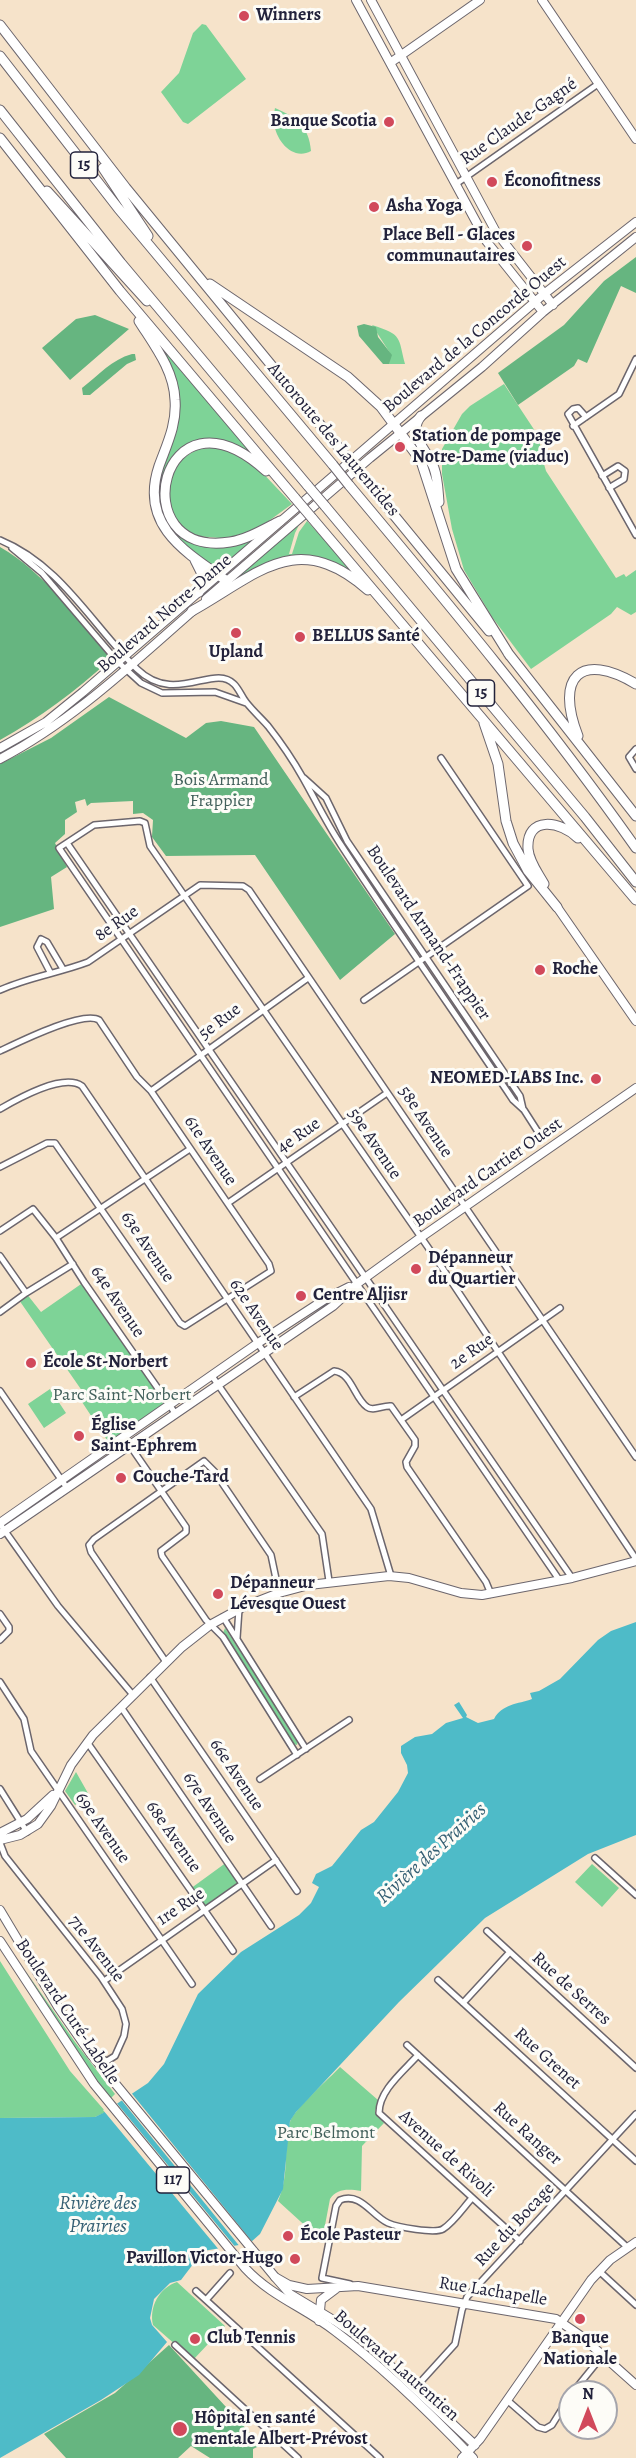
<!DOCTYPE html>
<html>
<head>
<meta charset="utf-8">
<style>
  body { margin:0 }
  #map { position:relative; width:636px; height:2458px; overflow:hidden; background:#f6e3ca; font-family:Alegreya,serif }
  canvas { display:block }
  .north { position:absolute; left:558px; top:2380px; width:60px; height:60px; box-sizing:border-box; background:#fdfcf7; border:2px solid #a5a5ac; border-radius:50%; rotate:0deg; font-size:16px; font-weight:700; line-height:24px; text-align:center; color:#22223b }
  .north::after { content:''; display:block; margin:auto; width:21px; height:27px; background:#d1495b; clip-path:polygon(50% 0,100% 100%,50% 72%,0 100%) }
</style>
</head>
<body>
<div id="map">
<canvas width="636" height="2458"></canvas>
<div class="north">N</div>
</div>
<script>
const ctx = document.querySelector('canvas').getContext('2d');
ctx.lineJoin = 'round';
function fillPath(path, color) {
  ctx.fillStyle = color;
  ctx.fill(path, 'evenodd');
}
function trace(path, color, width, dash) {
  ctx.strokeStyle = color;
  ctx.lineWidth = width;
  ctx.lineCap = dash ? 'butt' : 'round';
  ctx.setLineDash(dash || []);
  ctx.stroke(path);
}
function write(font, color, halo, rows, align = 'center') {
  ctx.font = font + ' Alegreya,serif';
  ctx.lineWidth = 6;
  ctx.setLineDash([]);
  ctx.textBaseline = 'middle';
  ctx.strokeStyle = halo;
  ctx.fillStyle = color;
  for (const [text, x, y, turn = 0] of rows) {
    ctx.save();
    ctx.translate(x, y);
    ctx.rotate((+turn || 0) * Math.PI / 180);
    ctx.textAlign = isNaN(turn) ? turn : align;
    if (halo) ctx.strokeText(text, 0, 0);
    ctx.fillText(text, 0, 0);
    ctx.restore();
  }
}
fillPath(new Path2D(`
  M202,24l4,1 40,54 -58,45 -5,-2 -22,-30 18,-19 14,-40z
  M275,108c21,9 34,18 36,43 -18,10 -35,-10 -37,-28 -1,-4 0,-10 1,-15z
  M372,325c31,10 26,12 33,39h-16l1,-11z
  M164,350l84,99 -2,2c-23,-13 -32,-15 -55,-1 -7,4 -18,9 -22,15 -23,32 5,74 39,80 16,3 30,-3 45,-7l1,2 -35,31 -43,-32 -17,-31 -2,-25 21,-66 -16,-65z
  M504,384l35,53 3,20 4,14 70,107 8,-4 2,3 10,-7v42l-5,3 -14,-8 -6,7 -80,55 -39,-52 -28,-47 -12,-41 -10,-55v-25l20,-35 8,-8z
  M223,447l34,20 35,37 -37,27 -23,8 -36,-3 -13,-8 -14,-19 -2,-26 14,-24 17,-10z
  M301,521l-6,12 -6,21h3l7,-22 8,-11 45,49 -3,2 -44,-15 -70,26 -2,-3z
  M84,1282l85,123 -58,41 -29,-44 5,-4 -68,-98 7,-7 15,19z
  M50,1389l16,24 -22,15 -16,-24z
  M225,1628l73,112 -1,5 -4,-1 -70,-111z
  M76,1772l13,23 -14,10 -10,-14z
  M227,1862l14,22 -37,25 -14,-20z
  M592,1864l27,24 -17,19 -27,-25z
  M0,1961l70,110 36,41 -11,5 -95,1z
  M25,1970l50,72 40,52 -4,4 -22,-28z
  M340,2067l38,33 -3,12 9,11 -22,23 -1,45c-12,-2 -24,-3 -31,8l-8,42 -44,-40c12,-27 5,-52 12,-79 3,-12 40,-44 50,-55z
  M177,2282l48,44 -32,34 -40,-35c-4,-18 6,-37 24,-43z`), '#7ed397');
fillPath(new Path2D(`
  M636,257v36l-15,-7 -34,77 -9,-4 -4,7 -56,39 -20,-32 66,-48 40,-44z
  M95,315l34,14 -59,51 -28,-32 34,-29z
  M364,324l12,3 2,10 14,18 -3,9h-6l-24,-28 -2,-10z
  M132,354h3l1,6 -9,4 -37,31h-7l-1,-7c18,-14 29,-28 50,-34z
  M0,547c45,26 75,70 109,108v6c-34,30 -69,57 -109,79z
  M109,697l77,41 20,-15 15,-2 33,6 141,207 -55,46 -85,-125 -89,1 -14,-19 1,-17 -10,-7 -10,1v-13l-42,2 -4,3 -2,-7 -10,3 2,10 -12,8v14l-10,9 12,24 -16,10 3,32 -54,18v-163l51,-26z
  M169,2345l92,100 -8,4v9h-43l-19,-12 -13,12h-112l-22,-24 71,-41z`), '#66b580');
fillPath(new Path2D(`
  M636,1622v213l-48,19 -103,64 -86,84 -103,110 -6,9 -7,68 -23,45 -9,8 -12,3 -36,6 -22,29 -11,3 -16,16 -4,19 2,7 15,17 -28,33 -38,25 -101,58v-340l95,-1 8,-4 45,-30 16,-19 34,-70 43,-42 58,-37 12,-12 8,-16 -7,-4 4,-9 16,-8 29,-36 13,-8 24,-30 10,-19 -1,-8 -6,-12v-7l14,-9 17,-3 14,-11 17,-5 -9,-13 5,-3 8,13 -1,2 12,6 16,-4c8,-15 24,-15 38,-20l-2,-6 9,-2 21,-12 38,-39 13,-9z`), '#4ebbc8');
fillPath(new Path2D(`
  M129,2090l125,154 -13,4 -122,-151z
  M115,2101l122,148 -17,2 -117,-141z`), '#f6e3ca');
const street = new Path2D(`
  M456,184l142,-100
  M586,417l-8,-9 -5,1 -5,5 68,121
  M573,426l46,-32 17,-35
  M602,476l16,-10 7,5 -1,8 -15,9
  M0,540c61,25 92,85 137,129 38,37 77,-6 97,15 5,5 8,13 12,18 7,9 15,16 22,24 11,14 26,36 35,52 13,23 24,46 38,67 56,86 115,170 172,255l11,10 16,25
  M12,548l30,25 76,89 23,21 21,10 53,-1 31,11
  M636,749l-7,8 7,12
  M304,778l22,20 21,43 173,255 3,13
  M67,843l505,735
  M50,972l-13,-25 4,-8 6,3 16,27
  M0,990c29,-13 59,-17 88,-28l112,-77 43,1 6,4 387,567
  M364,1000l164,-114 -87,-128
  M0,1051c19,-9 83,-41 99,-31l38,57 14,14 118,173 2,7 -86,55 -5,-3 -125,-180h-8l-47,24
  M151,1091l157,-113
  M0,1109c19,-11 63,-36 82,-23l289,423 20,67
  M228,1203l159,-110
  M0,1231l33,-22 23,29 28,44 91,131
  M56,1238l134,-89
  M0,1256l26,37
  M0,1312l26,-19 47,-29
  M212,1376l110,158 7,47
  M0,1391l67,97
  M294,1397l40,-26c18,2 20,27 33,36 6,5 16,-2 24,-1l24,34v6l-9,16 1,5 79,115 5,12
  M401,1420l159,-112
  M124,1437l62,90v5l-25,19 1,5 44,64 17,17 74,118
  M0,1524l58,82 75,89
  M560,1581l-501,-733 35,-23 46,-4 5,2 5,23 293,423 193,290
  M0,1614l9,13v4l-9,9
  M223,1617l83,132
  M237,1638l2,-29
  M166,1662l-75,-110 -2,-7 5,-6 110,-78 10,10 57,84 8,38
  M150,1677l147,214
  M0,1682l24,37 7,32 161,233
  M121,1707l150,219
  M87,1742l146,209
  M260,1779l89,-59
  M0,1789l27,43
  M0,1843l5,13 96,121 21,32 4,15 -2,12 -9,20 -8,5 -12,-5
  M595,1858l41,37
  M487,1931l149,137
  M438,1980l198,181
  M104,1981l172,-121
  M463,2003l46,-50
  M407,2045l220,202
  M418,2055c-14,16 -39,35 -39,58l141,128
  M599,2271l37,34
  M350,2284l-28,-6 14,-72 4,-6c21,-8 31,15 48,23 9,4 47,11 55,6 11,-7 20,-21 29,-31
  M196,2291l184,167
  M206,2300l24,-27
  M175,2345l123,113
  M415,2388l40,-44 7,-34 5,-13 169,-183
  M573,2392l30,-37
  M507,2400l31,27 7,2 7,-4 18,-29`);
const secondary = new Path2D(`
  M356,0l131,242 56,70
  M371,0l125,232 57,73
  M542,0l94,139
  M390,63l90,-63
  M206,599l164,-141 112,-91 61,-55 93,-75
  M0,748l46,-26 37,-30 461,-398 92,-72
  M0,759c73,-38 133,-96 195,-150
  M557,907l79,114
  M0,1523l258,-180 69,-45 22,-11
  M0,1534l333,-228 25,-23 62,-45 216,-150
  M0,1833l27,-14 26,-24
  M0,1840l20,-5 18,-11 13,-18 20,-41 22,-30 89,-88 28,-22 33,-18 36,-14 30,-8 80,-9 20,2 52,15 21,2 90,-17 64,-17
  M275,2277l15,17 45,27 28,19 112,105
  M462,2458l18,-19 111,-159 19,-20 26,-18`);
const primary = new Path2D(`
  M0,1910l58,97 32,46 185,224 14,8 18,4 51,-3 198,33 25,17 55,49
  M0,1941l94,143 151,184c27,29 59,39 90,63 48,36 97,84 138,127
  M319,2321l2,-21 16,-12`);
const highway = new Path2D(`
  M0,25l126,163 219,267
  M0,56l118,152 215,257
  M0,110l121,153 187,223
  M0,138l120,153 175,207
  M103,168l45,68
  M47,191l100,110
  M210,284l138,93 33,30 40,54 35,108 54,87
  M139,321c15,24 35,49 36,79 2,24 -8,44 -16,66 -20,59 26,86 68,115
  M421,416c-15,18 7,35 13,52 4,11 4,23 5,34
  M266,471c-106,-96 -145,88 -36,71 18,-3 34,-13 50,-21
  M361,475l128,156
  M349,485c99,118 198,237 287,363
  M325,506l260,311 51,65
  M312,518l324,382
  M195,560l7,14 -3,18
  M192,611c66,-37 105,-83 176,-21
  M508,653l128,163
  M484,723l14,41 8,57 7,22 15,28 29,36
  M578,736c-23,-59 2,-85 58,-52
  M544,884c-6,-11 -15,-22 -16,-35 -2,-34 33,-28 50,-11`);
trace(street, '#6c666d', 8);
trace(secondary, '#6c666d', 10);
trace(primary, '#6c666d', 10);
trace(highway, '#6c666d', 11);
trace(street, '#fff', 5);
trace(secondary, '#fff', 8);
trace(primary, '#fff', 8);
trace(highway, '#fff', 9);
const highwayBridge = new Path2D(`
  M345,455l16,20
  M333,465l16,20
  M308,486l17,20
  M295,498l17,20`);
trace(highwayBridge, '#6c666d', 11, []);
trace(highwayBridge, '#fff', 9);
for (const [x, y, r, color] of [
  [244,16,6,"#d1495b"],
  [389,122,6,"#d1495b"],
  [492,182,6,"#d1495b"],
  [374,207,6,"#d1495b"],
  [527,246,6,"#d1495b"],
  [400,447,6,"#d1495b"],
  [236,633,6,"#d1495b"],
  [300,637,6,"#d1495b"],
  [540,970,6,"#d1495b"],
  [596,1079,6,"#d1495b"],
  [416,1269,6,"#d1495b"],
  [301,1296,6,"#d1495b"],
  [31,1363,6,"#d1495b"],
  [79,1436,6,"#d1495b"],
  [121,1478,6,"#d1495b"],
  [218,1594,6,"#d1495b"],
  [288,2236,6,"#d1495b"],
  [295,2259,6,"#d1495b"],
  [580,2319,6,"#d1495b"],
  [195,2339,6,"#d1495b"],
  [180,2429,8,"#d1495b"]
]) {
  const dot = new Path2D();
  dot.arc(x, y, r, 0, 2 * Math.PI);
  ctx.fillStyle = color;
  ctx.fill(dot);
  trace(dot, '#fdfcf7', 2);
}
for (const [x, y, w] of [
  [84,165,27],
  [481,693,27],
  [173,2180,33]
]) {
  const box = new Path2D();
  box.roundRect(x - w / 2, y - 13, w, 26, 4.5);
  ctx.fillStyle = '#fdfcf7';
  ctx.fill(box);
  trace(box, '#22223b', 1.5);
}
write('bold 16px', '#22223b', null, [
  ["15",84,165],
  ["15",481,693],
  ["117",173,2180]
]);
write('bold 18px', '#22223b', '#fdfcf7', [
  ["Winners",256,16],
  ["Banque Scotia",377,122,"right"],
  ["Éconofitness",504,182],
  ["Asha Yoga",386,207],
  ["Place Bell - Glaces",515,236,"right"],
  ["communautaires",515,257,"right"],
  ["Station de pompage",412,437],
  ["Notre-Dame (viaduc)",412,458],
  ["BELLUS Santé",312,637],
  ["Upland",236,653,"center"],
  ["Roche",552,970],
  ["NEOMED-LABS Inc.",584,1079,"right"],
  ["Dépanneur",428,1259],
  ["du Quartier",428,1280],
  ["Centre Aljisr",313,1296],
  ["École St-Norbert",43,1363],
  ["Église",91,1426],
  ["Saint-Ephrem",91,1447],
  ["Couche-Tard",133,1478],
  ["Dépanneur",230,1584],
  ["Lévesque Ouest",230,1605],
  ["École Pasteur",300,2236],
  ["Pavillon Victor-Hugo",283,2259,"right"],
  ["Club Tennis",207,2339],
  ["Banque",580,2339,"center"],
  ["Nationale",580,2360,"center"],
  ["Hôpital en santé",194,2419],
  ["mentale Albert-Prévost",194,2440]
], 'left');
write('18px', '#22223b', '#fdfcf7', [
  ["Rue Claude-Gagné",519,122,-35],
  ["Boulevard de la Concorde Ouest",475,335,-40],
  ["Autoroute des Laurentides",333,440,50],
  ["Boulevard Notre-Dame",165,614,-41],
  ["8e Rue",117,924,-35],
  ["Boulevard Armand-Frappier",428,933,56],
  ["5e Rue",220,1022,-37],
  ["58e Avenue",425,1122,56],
  ["4e Rue",299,1136,-35],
  ["59e Avenue",374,1144,56],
  ["61e Avenue",210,1151,56],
  ["Boulevard Cartier Ouest",488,1173,-35],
  ["63e Avenue",147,1247,56],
  ["64e Avenue",117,1302,56],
  ["62e Avenue",256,1315,56],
  ["2e Rue",472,1352,-35],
  ["66e Avenue",236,1775,56],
  ["67e Avenue",209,1808,56],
  ["69e Avenue",102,1828,55],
  ["68e Avenue",173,1837,55],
  ["1re Rue",181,1907,-34],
  ["71e Avenue",96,1949,52],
  ["Rue de Serres",571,1989,42],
  ["Boulevard Curé-Labelle",67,2012,56],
  ["Rue Grenet",547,2059,42],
  ["Rue Ranger",527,2134,42],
  ["Avenue de Rivoli",446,2154,42],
  ["Rue du Bocage",515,2225,-47],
  ["Rue Lachapelle",493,2292,9],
  ["Boulevard Laurentien",396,2366,41]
]);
write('18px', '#42605b', '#fdfcf7', [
  ["Bois Armand",221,781],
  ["Frappier",221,802],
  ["Parc Saint-Norbert",122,1396],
  ["Parc Belmont",326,2134]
]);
write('italic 20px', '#345f73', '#fdfcf7', [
  ["Rivière des Prairies",432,1854,-42],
  ["Rivière des",98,2204],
  ["Prairies",98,2227]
]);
</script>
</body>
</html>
